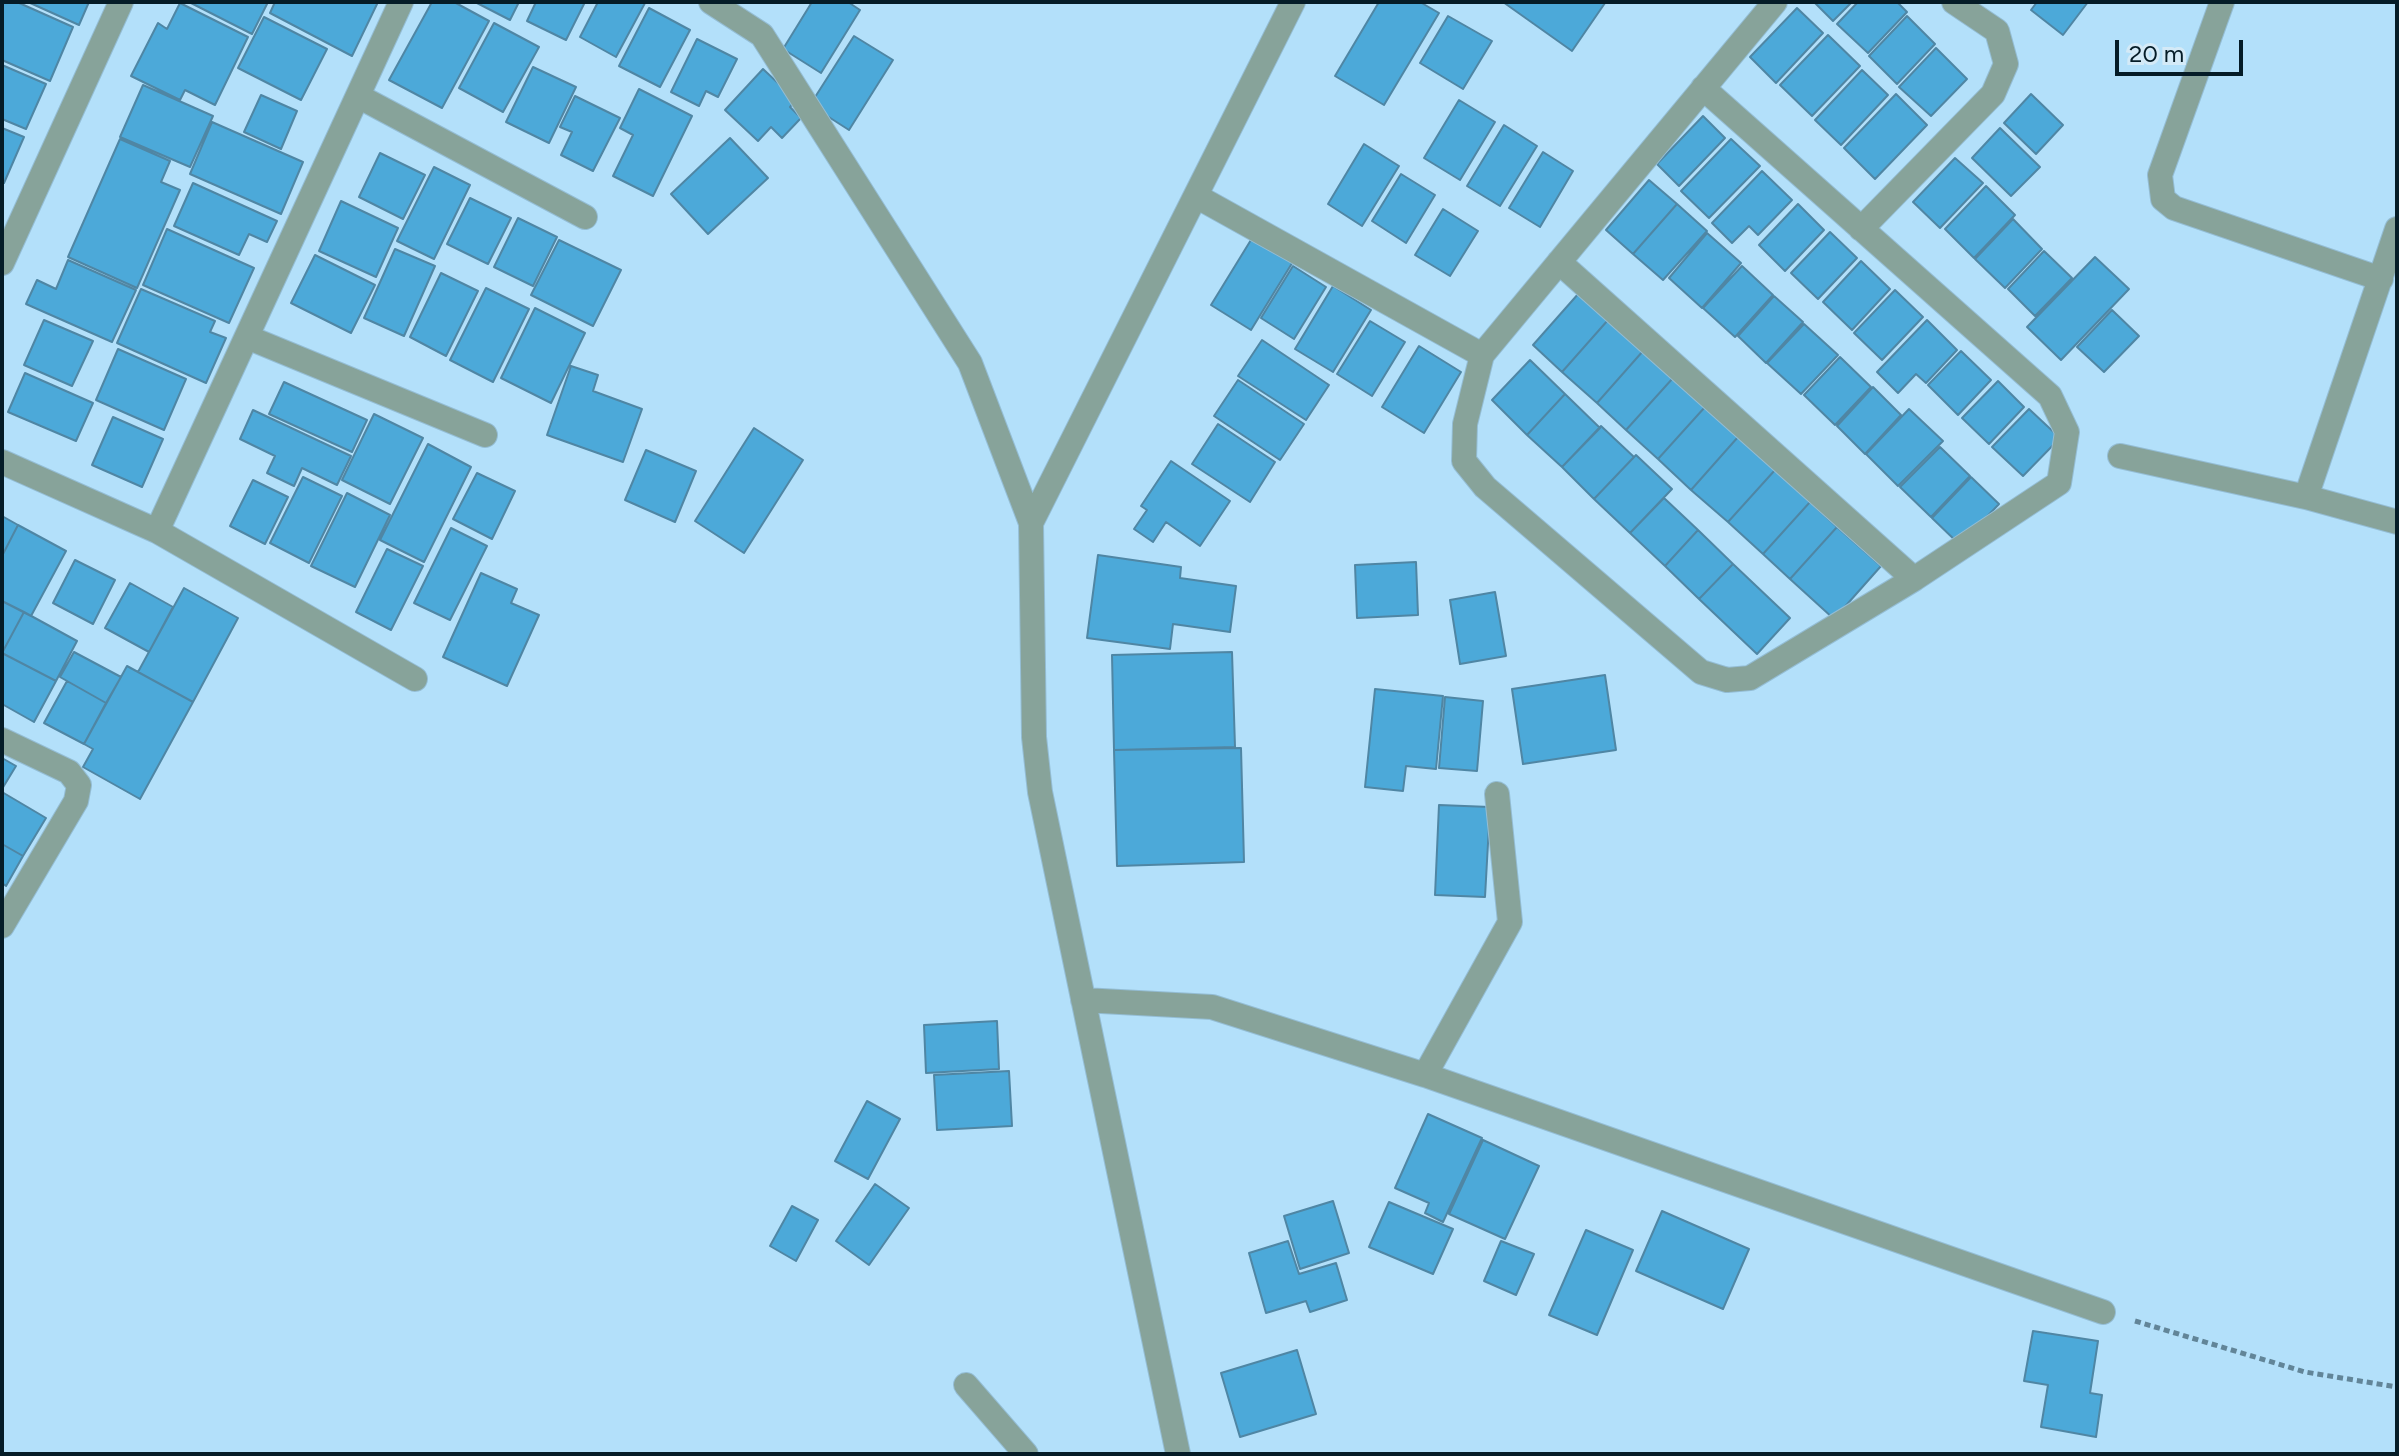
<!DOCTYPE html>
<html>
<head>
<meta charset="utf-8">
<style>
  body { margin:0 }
  #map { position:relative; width:2399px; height:1456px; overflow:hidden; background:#b3e0fa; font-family:Figtree,sans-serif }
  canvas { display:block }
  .frame { position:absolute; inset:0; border:4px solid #051c27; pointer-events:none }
  .scale { position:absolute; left:2115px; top:40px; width:128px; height:36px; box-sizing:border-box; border:4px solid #051c27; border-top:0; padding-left:10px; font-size:24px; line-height:28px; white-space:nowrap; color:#051c27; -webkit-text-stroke:6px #d4eaf7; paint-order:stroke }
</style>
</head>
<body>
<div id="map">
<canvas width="2399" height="1456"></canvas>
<div class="frame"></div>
<div class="scale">20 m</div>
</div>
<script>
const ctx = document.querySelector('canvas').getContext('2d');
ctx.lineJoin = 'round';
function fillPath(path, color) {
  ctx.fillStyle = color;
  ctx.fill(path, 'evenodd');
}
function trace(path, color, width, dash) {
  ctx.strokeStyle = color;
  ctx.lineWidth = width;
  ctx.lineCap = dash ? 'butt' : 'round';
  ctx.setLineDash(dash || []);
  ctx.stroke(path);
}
const building = new Path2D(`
  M17,2l56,25 -23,54 -48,-21v-57z
  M28,2h61l-10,23z
  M189,2h79l-16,32z
  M275,2h103l-26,54 -82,-43z
  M432,2h22l35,19 -47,87 -53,-28z
  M475,2h44l-9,18z
  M536,2h49l-19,38 -39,-19z
  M598,2l47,1 -29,54 -36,-20z
  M812,2h36l12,8 -39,63 -38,-24z
  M1379,2h41l19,11 -55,92 -49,-29z
  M1503,2h101l1,1 -33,48z
  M1814,2h38l-19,19z
  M1858,2h39l10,10 -39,41 -31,-29z
  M2037,2h51l-25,33 -32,-25z
  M180,3l68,34 -33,68 -30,-15 -5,10 -49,-24 27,-53 9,6z
  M649,8l41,22 -30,57 -41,-21z
  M1797,8l26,25 -47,50 -26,-26z
  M1448,16l44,25 -29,48 -43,-26z
  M1907,16l28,28 -38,40 -28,-28z
  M264,17l63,32 -26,51 -63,-32z
  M494,23l45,24 -36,65 -44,-24z
  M1828,35l32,31 -48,50 -32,-31z
  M854,36l39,24 -44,70 -39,-25z
  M697,39l40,20 -19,38 -12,-6 -7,15 -28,-14z
  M1936,48l31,31 -36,37 -32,-29z
  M2,65l44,19 -20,45 -24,-10z
  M533,67l43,20 -27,56 -43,-21z
  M763,69l33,31 -6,7 11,11 -19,20 -11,-11 -13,14 -33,-31z
  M1862,70l26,25 -47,50 -26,-25z
  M143,85l70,31 -23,51 -70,-30z
  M639,89l53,27 -39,80 -40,-20 20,-41 -13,-7z
  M1896,94l31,31 -52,54 -31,-31z
  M2031,94l32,31 -27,29 -32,-31z
  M261,95l36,16 -16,38 -37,-17z
  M575,96l45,22 -27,53 -32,-16 11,-23 -12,-5z
  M1459,100l36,22 -35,58 -36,-22z
  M1703,116l22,22 -46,48 -22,-22z
  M212,122l91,40 -22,52 -91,-40z
  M1504,125l33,21 -37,60 -33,-20z
  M2,128l22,9 -20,46 -2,-1z
  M2000,128l40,39 -29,29 -39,-38z
  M730,138l38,40 -60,56 -37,-40z
  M120,139l50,22 -9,21 19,8 -43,98 -69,-31z
  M1731,139l29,27 -51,52 -28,-27z
  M1364,144l35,22 -37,60 -34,-22z
  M1543,152l30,19 -33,56 -31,-19z
  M380,153l45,22 -22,44 -44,-22z
  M1955,158l28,25 -43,45 -27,-26z
  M434,167l36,18 -36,74 -37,-18z
  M1762,171l30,29 -34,35 -9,-9 -17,17 -20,-20z
  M1401,174l34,21 -29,48 -34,-22z
  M1649,180l28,24 -44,50 -27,-24z
  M193,183l84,38 -10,21 -18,-8 -10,21 -65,-29z
  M1986,186l29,29 -41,43 -29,-29z
  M470,198l41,20 -23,46 -41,-20z
  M341,201l57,27 -22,49 -57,-26z
  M1677,204l30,27 -44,49 -30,-26z
  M1798,204l26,26 -39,41 -26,-26z
  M1443,209l35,22 -28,45 -35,-21z
  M518,218l39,19 -24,49 -39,-19z
  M2013,219l29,30 -37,39 -30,-29z
  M167,229l87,39 -25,55 -86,-38z
  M1830,232l27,26 -39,41 -27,-26z
  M1707,233l34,30 -39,45 -33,-30z
  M1254,235l40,25 -43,70 -40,-25z
  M559,240l62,30 -28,56 -62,-31z
  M395,249l40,17 -31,70 -40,-18z
  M2044,251l28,27 -37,38 -27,-27z
  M315,255l60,30 -24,48 -60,-30z
  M2095,257l34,32 -68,71 -34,-33z
  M68,260l68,30 -24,52 -86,-38 11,-24 19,9z
  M1861,261l29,28 -38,41 -29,-28z
  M1293,266l33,21 -32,52 -33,-21z
  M1742,266l31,29 -38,42 -32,-29z
  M441,273l37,18 -32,65 -36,-19z
  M1333,286l38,24 -38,62 -38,-23z
  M486,288l43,21 -36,73 -43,-22z
  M141,289l74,32 -5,11 16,6 -20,45 -89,-40z
  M1895,290l28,27 -41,43 -28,-27z
  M1579,293l29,27 -46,52 -29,-27z
  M1774,296l29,26 -37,41 -28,-27z
  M535,308l50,25 -34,70 -50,-25z
  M2112,310l27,26 -35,36 -27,-25z
  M44,320l49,21 -21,45 -48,-21z
  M1608,320l35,31 -46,52 -35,-31z
  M1927,320l30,30 -31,33 -10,-9 -18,19 -21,-21z
  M1370,321l35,21 -33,54 -35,-22z
  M1804,324l34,31 -37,39 -34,-31z
  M1262,340l67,45 -23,35 -68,-44z
  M1419,346l42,26 -37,61 -42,-26z
  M118,349l68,30 -22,51 -68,-30z
  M1643,351l30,27 -47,52 -29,-27z
  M1961,351l30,29 -33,35 -30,-30z
  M1840,357l31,30 -36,38 -31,-30z
  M1530,360l35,34 -38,41 -35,-35z
  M571,366l27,9 -5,16 49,18 -19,53 -76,-27z
  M25,373l68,30 -17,38 -68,-29z
  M1673,378l32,29 -47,52 -32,-29z
  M1238,380l66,44 -24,36 -66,-44z
  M1998,381l26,26 -35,37 -27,-26z
  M284,382l83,38 -15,32 -83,-38z
  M1873,387l28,28 -36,39 -28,-28z
  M1565,394l35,34 -38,39 -35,-32z
  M1705,407l33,30 -47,53 -33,-31z
  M1909,409l34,32 -45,45 -32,-32z
  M2029,409l31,29 -37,38 -31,-29z
  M253,410l98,46 -14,29 -35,-17 -8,18 -27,-13 8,-17 -35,-17z
  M374,414l49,24 -33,66 -48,-24z
  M113,417l50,22 -21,48 -50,-22z
  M1218,424l57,38 -25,40 -58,-38z
  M1601,426l33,31 -40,42 -32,-32z
  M754,428l49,32 -59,93 -49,-32z
  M1738,437l37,33 -47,52 -37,-32z
  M428,444l43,23 -47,95 -44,-22z
  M1940,447l30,29 -39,41 -31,-30z
  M646,450l50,21 -21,51 -50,-22z
  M1636,455l36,34 -42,44 -36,-34z
  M1171,461l59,40 -30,45 -34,-24 -13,20 -19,-13 13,-19 -6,-4z
  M1775,470l35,32 -47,52 -35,-32z
  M477,473l38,18 -23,48 -39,-20z
  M303,477l39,19 -33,67 -39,-20z
  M1971,477l28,27 -39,41 -28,-27z
  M253,480l35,17 -23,47 -35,-18z
  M347,493l43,22 -35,72 -44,-21z
  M1664,498l34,32 -33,36 -35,-33z
  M1810,502l27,25 -47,52 -27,-25z
  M2,516l16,9 -16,31z
  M18,525l48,26 -35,65 -29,-15v-45z
  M1837,527l44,39 -47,53 -44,-40z
  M451,528l36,18 -37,74 -36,-17z
  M1698,530l35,34 -34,35 -34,-33z
  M387,549l36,17 -32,64 -35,-18z
  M1098,555l83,12 -1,11 56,8 -6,46 -57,-8 -3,25 -83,-11z
  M75,560l40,20 -22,44 -40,-21z
  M1416,562l2,53 -61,3 -2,-53z
  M1733,564l57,54 -33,36 -58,-55z
  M481,573l36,16 -6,14 28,12 -32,71 -64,-29z
  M130,583l43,24 -24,45 -44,-24z
  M184,588l54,30 -45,84 -55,-30z
  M1495,592l11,64 -46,8 -10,-64z
  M2,601l22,11 -22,41z
  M24,612l53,29 -21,40 -54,-28z
  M74,652l47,25 -15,26 -46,-26z
  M1232,652l3,95 -121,3 -2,-95z
  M2,653l54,28 -22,41 -32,-18z
  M127,666l66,36 -53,97 -57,-32 10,-18 -9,-5z
  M1605,675l11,75 -93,14 -11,-75z
  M67,681l39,22 -22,41 -40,-21z
  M1375,689l68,7 -7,73 -30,-3 -3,25 -38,-4z
  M1445,697l38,4 -6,70 -38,-3z
  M1241,748l3,114 -127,4 -3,-116z
  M2,758l14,8 -14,23z
  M2,792l44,26 -23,38 -21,-12z
  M1439,805l51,2 -5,90 -50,-2z
  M2,844l21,12 -17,30 -4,-3z
  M997,1021l2,48 -73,4 -2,-48z
  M1009,1071l3,55 -75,4 -3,-55z
  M867,1101l33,18 -32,60 -33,-18z
  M1428,1114l54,24 -39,84 -18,-9 4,-10 -34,-15z
  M1483,1140l56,26 -34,73 -56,-25z
  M875,1184l34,24 -40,57 -33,-24z
  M1333,1201l16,52 -49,16 -16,-53z
  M1389,1202l64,27 -20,45 -64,-27z
  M792,1206l26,14 -22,41 -26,-15z
  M1662,1211l87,38 -26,60 -87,-38z
  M1586,1230l47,20 -36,85 -48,-20z
  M1288,1241l11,33 37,-11 11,37 -37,12 -4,-11 -40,12 -17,-60z
  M1501,1241l33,13 -18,41 -32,-14z
  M2033,1331l65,10 -8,52 12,2 -6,42 -55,-10 7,-42 -24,-4z
  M1297,1350l19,64 -76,23 -19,-64z`);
fillPath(building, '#4ca9d9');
trace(building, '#4f86a4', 2);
const minor = new Path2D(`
  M711,2l51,33 208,328 61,160
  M2222,2l-62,173 3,24 11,9 207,71
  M1703,88l347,308 17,36 -8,51 -145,96 -164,99 -23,2 -26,-8 -216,-185 -21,-26 1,-37 17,-69 293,-353
  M358,96l227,121
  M1196,196l286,159
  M1861,229l132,-135 13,-30 -9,-33 -43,-29
  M2397,229l-91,268 91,25
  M1559,262l355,317
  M2,263l119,-261
  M247,337l238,98
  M2120,456l186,41
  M2,462l155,69 258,148
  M157,531l244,-529
  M2,740l67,32 10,13 -3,16 -74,125
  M1083,1000l129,7 213,68 678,237
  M1425,1075l85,-153 -13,-128
  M966,1385l60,69
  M1178,1454l-138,-662 -6,-55 -3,-214 262,-521`);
trace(minor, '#94bdd4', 26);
trace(new Path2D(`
  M2135,1321l170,51 92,15`), '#628598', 5, [6, 4]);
trace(minor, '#87a39a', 24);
</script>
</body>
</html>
